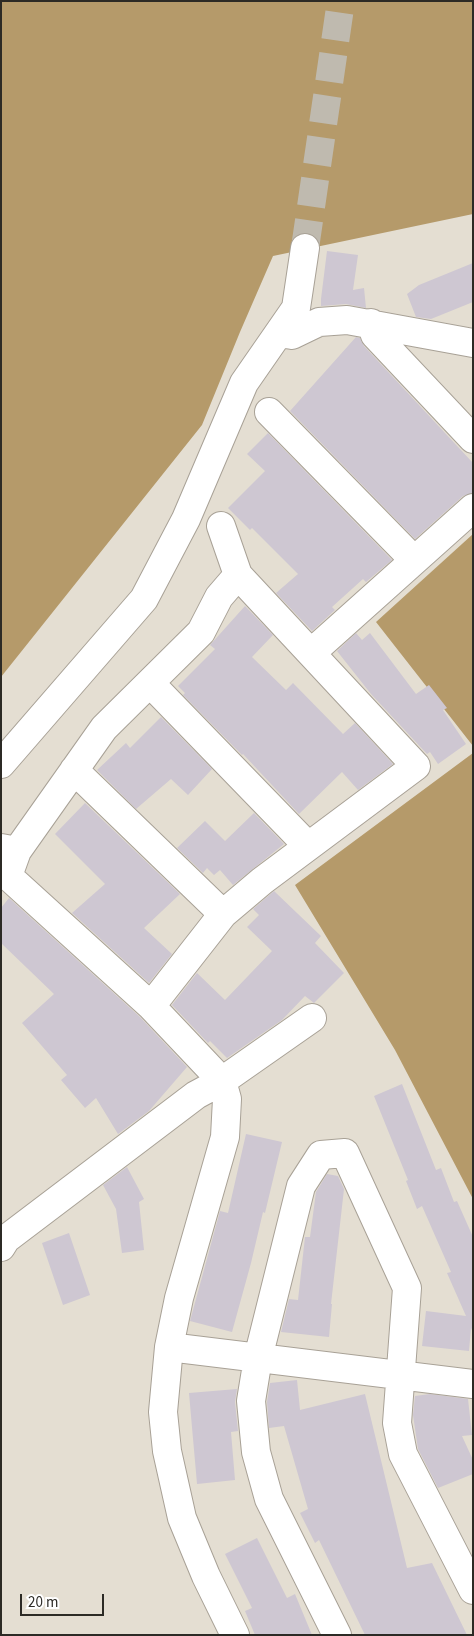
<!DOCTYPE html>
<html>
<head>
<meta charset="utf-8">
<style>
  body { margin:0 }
  #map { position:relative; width:474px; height:1636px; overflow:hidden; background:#e4ded2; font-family:"Source Sans 3",sans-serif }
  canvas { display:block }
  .frame { position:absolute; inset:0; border:2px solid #2c2a25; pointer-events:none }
  .scale { position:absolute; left:20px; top:1594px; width:84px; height:22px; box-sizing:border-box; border:2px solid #2c2a25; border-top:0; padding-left:6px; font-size:15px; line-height:18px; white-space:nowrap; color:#2c2a25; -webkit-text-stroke:4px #fff; paint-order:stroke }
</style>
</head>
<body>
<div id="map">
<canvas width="474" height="1636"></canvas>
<div class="frame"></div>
<div class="scale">20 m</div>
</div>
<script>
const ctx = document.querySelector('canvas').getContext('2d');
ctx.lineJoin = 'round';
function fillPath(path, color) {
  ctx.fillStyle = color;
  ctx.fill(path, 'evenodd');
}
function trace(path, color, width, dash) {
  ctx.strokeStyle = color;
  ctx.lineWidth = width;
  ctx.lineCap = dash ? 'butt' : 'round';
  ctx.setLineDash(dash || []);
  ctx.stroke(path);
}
fillPath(new Path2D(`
  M1,1h472v213l-200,42 -33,76 -38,93 -201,252z
  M473,534v212l-97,-124z
  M473,753v446l-78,-149 -100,-165z`), '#b59a6a');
fillPath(new Path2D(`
  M327,251l31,4 -5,35 11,-2 2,20 -20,-4 -25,2v-7z
  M473,263v39l-42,17 -15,-2 -9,-23 12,-9z
  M356,337l4,1 4,8 109,117v30l-10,3 -48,43 -125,-128z
  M268,433l124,127 -26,22 -3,-3 -31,28 3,3 -23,21 -36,-38 22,-19 -46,-46 -2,2 -22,-22 37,-37 -18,-17z
  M245,606l28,29 -21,22 34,33 7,-7 50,51 12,-11 38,41 -35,26 -16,-18 -43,42 -56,-60 -1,1 -59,-60 2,-2 -7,-7 37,-37 -5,-4z
  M356,633l6,7 8,-7 46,61 13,-9 18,23 -4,2 23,34 -28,20 -8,-12 -3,2 -56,-60 -34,-43z
  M161,717l51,52 -24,26 -17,-16 -35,30 -39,-39 29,-27 4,5z
  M85,803l95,91 -36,34 28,26 -23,29 -77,-70 33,-29 -50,-50z
  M254,813l30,31 -51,41 -13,-15 -6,5 -7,-7 -4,5 -26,-25 28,-27 20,20z
  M274,891l47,45 -6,7 29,30 -30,30 -9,-7 -23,24 -55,38 -17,-17 -2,2 -36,-38 25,-32 28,27 47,-49 -25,-24 12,-12 -6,-6z
  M9,898l131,119 47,50 -38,44 -31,23 -22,-36 -11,10 -24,-28 6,-5 -45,-52 32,-29 -53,-51v-35z
  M402,1084l34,86 5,-2 13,34 3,-1 16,36v96l-2,-5 -2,23 -47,-5 4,-35 40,5 -19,-43 4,-1 -29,-66 -5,3 -11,-28 2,-1 -34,-84z
  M246,1134l36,8 -17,71 -2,-1 -12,51 -19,69 -42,-11 30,-110 8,2z
  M127,1167l17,32 -5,3 5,48 -22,3 -6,-44 -13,-24z
  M327,1174l11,2 6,13 -13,115h1l-3,33 -48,-5 8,-33 9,1 7,-63h5l6,-45z
  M69,1233l21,62 -27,10 -21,-62z
  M297,1380l3,30 65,-16 42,174 25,-5 35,72h-102l-46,-95 -4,3 -15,-30 8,-4 -24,-83 -15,2 -2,-26 3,-19z
  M237,1389l-2,13 3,29 -7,1 4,48 -38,4 -8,-91z
  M430,1394l38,5 4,36 -10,1 11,24v14l-35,14 -20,-39 -5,-34 2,-19z
  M257,1538l30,60 8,-4 17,41h-57l-10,-24 7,-3 -27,-54z`), '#cec7d2');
trace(new Path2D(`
  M305,248l36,-247`), '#bfbaaf', 28, [28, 14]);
const minor = new Path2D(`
  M371,323l4,12 98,104
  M279,333l13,2 27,-13 28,-2 126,23
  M269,412l145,148
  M311,653l162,-145
  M150,683l158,163
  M1,764l143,-165 42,-80 58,-136 52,-75 9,-60
  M74,770l149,144
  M1,848l16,3 -9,25 143,130 71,75 5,18 -2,38 -46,161 -10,49 -6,65 4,39 15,67 24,58 29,59
  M17,851l87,-123 97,-96 18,-35 19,-22
  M151,1006l72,-92 39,-33 154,-115 -178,-191 -17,-49
  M1,1247l5,-8 190,-144 26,-14 90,-63
  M169,1347l304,37
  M337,1635l-68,-136 -13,-47 -5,-51 7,-43 43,-172 20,-31 24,-2 62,135 -10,135 6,31 70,136`);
trace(minor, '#a8a196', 30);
trace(minor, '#fff', 28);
</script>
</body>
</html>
